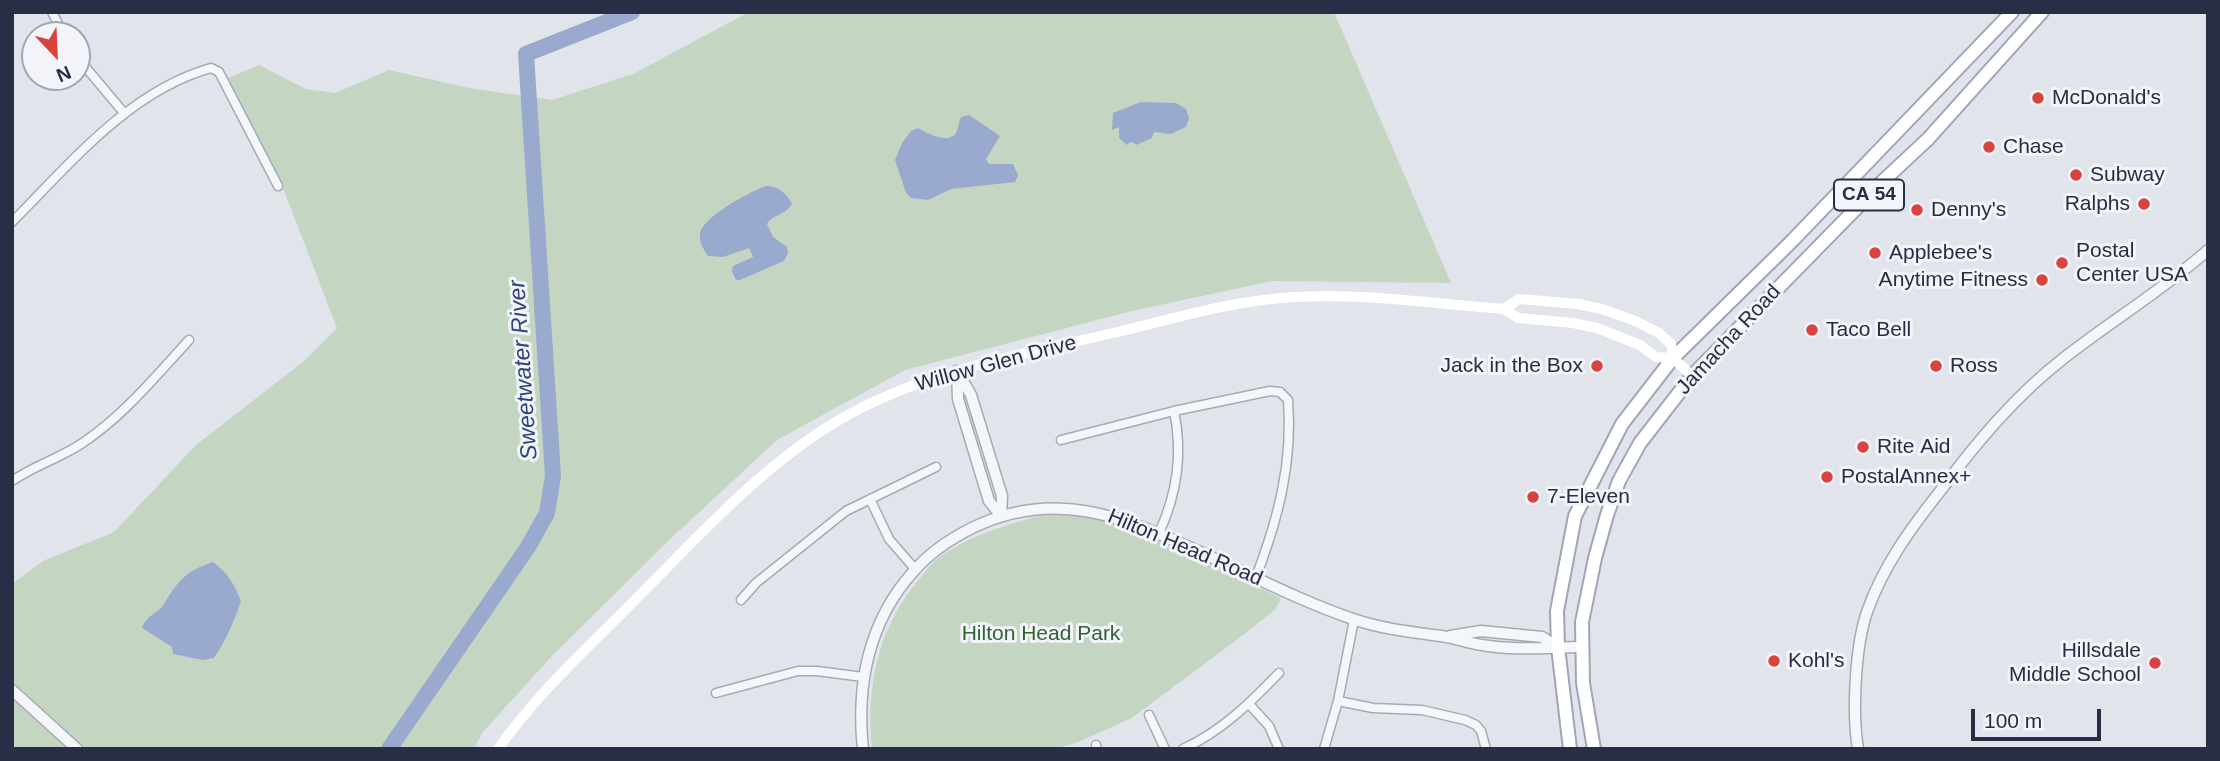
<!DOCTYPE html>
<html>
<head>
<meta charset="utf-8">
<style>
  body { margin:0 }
  #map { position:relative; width:2220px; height:761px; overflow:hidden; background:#e2e4ec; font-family:Helvetica,sans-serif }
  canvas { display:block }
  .frame { position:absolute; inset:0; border:14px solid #282e45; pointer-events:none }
  .north { position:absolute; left:21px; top:21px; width:70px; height:70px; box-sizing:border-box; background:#f2f4f9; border:2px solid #a1a5b1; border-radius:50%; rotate:157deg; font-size:19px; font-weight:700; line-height:28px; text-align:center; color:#282e45 }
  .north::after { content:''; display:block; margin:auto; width:24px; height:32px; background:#da423e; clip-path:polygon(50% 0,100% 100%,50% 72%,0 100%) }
  .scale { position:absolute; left:1971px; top:709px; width:130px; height:32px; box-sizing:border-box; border:4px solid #282e45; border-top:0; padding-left:9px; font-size:21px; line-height:24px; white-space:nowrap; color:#282e45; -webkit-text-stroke:5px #f2f4f9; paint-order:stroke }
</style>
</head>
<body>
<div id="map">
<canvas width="2220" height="761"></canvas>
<div class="frame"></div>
<div class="north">N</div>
<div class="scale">100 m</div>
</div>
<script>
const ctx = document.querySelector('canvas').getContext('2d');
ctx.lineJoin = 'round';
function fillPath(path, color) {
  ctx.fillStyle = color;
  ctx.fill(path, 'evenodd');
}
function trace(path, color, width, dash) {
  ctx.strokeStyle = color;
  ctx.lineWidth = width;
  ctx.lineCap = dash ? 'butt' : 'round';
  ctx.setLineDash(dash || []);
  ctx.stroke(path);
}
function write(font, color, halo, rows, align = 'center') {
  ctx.font = font + ' Helvetica,sans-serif';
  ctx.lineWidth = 6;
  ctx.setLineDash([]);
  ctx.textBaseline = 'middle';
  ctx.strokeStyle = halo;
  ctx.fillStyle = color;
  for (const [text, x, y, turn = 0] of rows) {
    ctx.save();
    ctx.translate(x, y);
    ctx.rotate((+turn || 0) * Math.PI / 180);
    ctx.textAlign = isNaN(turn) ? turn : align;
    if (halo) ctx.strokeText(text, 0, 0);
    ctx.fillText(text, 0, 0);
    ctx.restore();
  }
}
fillPath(new Path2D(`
  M749,12h585l117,271 -179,-2 -140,30 -227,59 -128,70 -111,103 -114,113 -70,77 -8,16h-462v-165l31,-23 71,-29 82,-87 108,-84 33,-33 -54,-140 -55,-110 31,-13 47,24 29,4 54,-23 80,18 83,12 81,-26z
  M1042,515h36l50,11 153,72 -5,11 -33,26 -111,83 -56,25 -23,6h-181c-6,-61 5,-119 45,-167 7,-8 13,-18 21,-24 32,-23 68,-33 104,-43z`), '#c4d6c2');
fillPath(new Path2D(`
  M1141,102l35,1 10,6 3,9 -3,9 -15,7 -17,-2 -2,6 -16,7 -3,-3 -4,1 -2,2 -8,-7v-11l-7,3 1,-17z
  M969,115l31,21 -14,23 3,5h24l5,11 -3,7 -64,7 -23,11 -17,-2 -5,-5 -11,-33 7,-17 9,-12 7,-3c9,5 29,17 38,5 2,-4 3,-12 5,-16z
  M766,186c13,0 19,7 26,17 -5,12 -19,11 -25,21l6,13 14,10 1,6 -4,8 -44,19h-4l-4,-8 1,-6 20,-9 -4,-9 -26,9 -15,-1c-4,-6 -9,-13 -8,-21 0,-17 51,-44 66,-49z
  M213,562c14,10 22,23 28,39 -7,21 -15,39 -27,57l-11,2 -30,-6 -1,-7 -30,-19c6,-15 16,-14 22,-24 14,-23 21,-33 49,-42z`), '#9aaace');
trace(new Path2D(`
  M389,749l139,-202 19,-34 6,-37 -27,-422 106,-42`), '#9aaace', 16);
const minor = new Path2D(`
  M52,12l12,23
  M77,57l47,56
  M12,222c58,-58 117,-131 199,-154l8,4 59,114
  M1061,440l113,-29 96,-20 10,1 8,8c5,63 -10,119 -32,177
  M12,481c23,-16 49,-23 72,-39 40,-27 72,-66 105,-102
  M870,499l19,40 26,30
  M1159,533c18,-39 24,-80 15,-122
  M741,600l15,-17 90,-72 90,-44
  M716,693l82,-22h19l46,6
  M1338,701l35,7 49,2 43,10 11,5 5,6 5,18
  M1249,704l20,22 10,23
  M1149,715l16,34
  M1096,745l1,4
  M1183,749c39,-18 67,-46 96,-76
  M1324,749l14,-48 16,-81`);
const tertiary = new Path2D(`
  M957,371l1,28 31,102 12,15
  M959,374l12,21 31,101 -1,20
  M1450,636l31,-5 61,6 16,10
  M12,690l65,59
  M863,749c-7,-65 6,-128 50,-177 16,-19 37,-33 59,-44 82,-40 149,-12 226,23 51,23 102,50 155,68 29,10 58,13 88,17 14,2 27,7 41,9 34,6 67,2 100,2
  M1858,749c-6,-36 -3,-102 9,-137 16,-46 44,-84 74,-122 36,-48 75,-95 123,-132 47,-37 99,-68 144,-108`);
const primary = new Path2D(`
  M1570,749l-12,-102 -1,-36 18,-95 47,-92 51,-66 119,-117 220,-229
  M1594,749l-11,-66 -1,-61 13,-64 12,-43 12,-34 21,-38 52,-67 191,-195 45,-42 114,-127`);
trace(minor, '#a6aab7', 11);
trace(tertiary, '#a6aab7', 13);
trace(primary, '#a0a6b8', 16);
trace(minor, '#f5f6f9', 8);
trace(tertiary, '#f5f6f9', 10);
trace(new Path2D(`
  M1504,309l15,-10 59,5 24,5 31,11 26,13 12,11 2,14
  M498,749c39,-56 91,-102 138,-150 60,-60 118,-125 190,-171 88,-56 192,-73 292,-96 58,-14 117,-32 177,-35 69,-4 140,7 209,12l14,9 55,5 24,5 43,17 16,12 17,1 19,18`), '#fff', 10);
trace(primary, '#fff', 12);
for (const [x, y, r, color] of [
  [2038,98,7,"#da423e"],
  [1989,147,7,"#da423e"],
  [2076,175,7,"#da423e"],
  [2144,204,7,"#da423e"],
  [1917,210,7,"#da423e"],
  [1875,253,7,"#da423e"],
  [2062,263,7,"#da423e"],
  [2042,280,7,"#da423e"],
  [1812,330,7,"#da423e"],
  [1597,366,7,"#da423e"],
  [1936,366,7,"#da423e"],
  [1863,447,7,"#da423e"],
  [1827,477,7,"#da423e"],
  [1533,497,7,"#da423e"],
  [1774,661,7,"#da423e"],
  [2155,663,7,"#da423e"]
]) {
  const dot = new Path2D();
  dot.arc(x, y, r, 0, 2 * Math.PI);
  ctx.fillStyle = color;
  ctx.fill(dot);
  trace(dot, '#f2f4f9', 2.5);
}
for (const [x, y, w] of [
  [1869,195,70]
]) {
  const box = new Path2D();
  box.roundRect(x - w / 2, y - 15.5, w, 31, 5);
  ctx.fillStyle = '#f2f4f9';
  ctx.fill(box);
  trace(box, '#282e45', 2);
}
write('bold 19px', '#282e45', null, [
  ["CA 54",1869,195]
]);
write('21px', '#282e45', '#f2f4f9', [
  ["McDonald's",2052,98],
  ["Chase",2003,147],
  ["Subway",2090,175],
  ["Ralphs",2130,204,"right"],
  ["Denny's",1931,210],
  ["Postal",2076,251],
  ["Center USA",2076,275],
  ["Applebee's",1889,253],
  ["Anytime Fitness",2028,280,"right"],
  ["Taco Bell",1826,330],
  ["Jack in the Box",1583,366,"right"],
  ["Ross",1950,366],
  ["Rite Aid",1877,447],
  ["PostalAnnex+",1841,477],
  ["7-Eleven",1547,497],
  ["Hillsdale",2141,651,"right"],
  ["Middle School",2141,675,"right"],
  ["Kohl's",1788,661]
], 'left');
write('21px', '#282e45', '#f2f4f9', [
  ["Jamacha Road",1729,340,-47],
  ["Willow Glen Drive",996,364,-15],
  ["Hilton Head Road",1185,548,23]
]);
write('21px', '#356234', '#f2f4f9', [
  ["Hilton Head Park",1041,634]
]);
write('italic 23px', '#2f447d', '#f2f4f9', [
  ["Sweetwater River",524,370,-94]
]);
</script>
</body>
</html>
